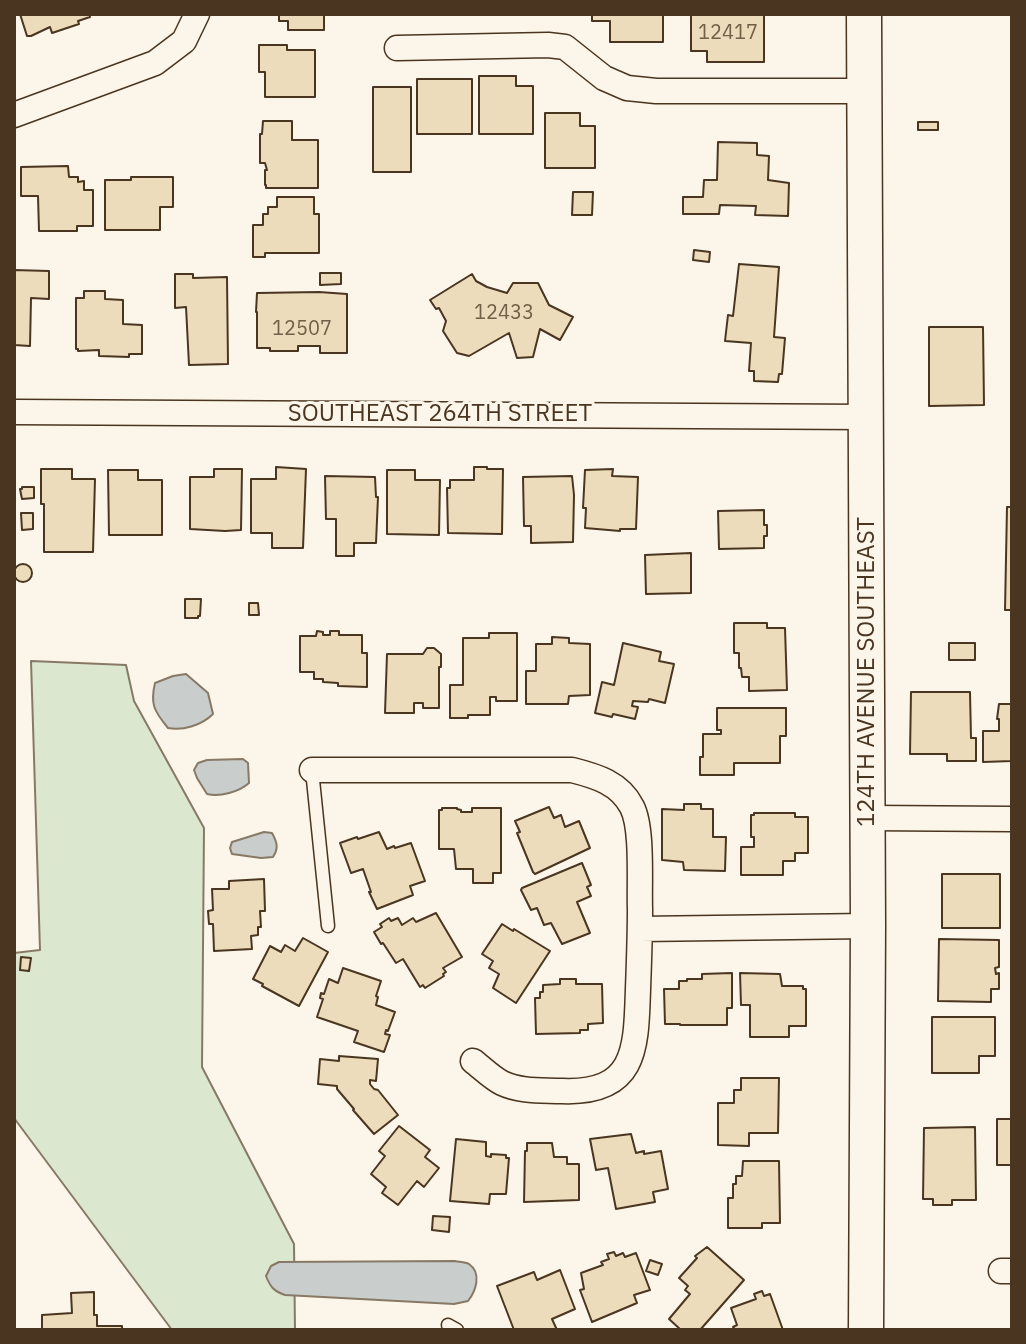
<!DOCTYPE html>
<html>
<head>
<meta charset="utf-8">
<style>
  body { margin:0 }
  #map { position:relative; width:1026px; height:1344px; overflow:hidden; background:#fbf6e9; font-family:"IBM Plex Sans",sans-serif }
  canvas { display:block }
  .frame { position:absolute; inset:0; border:16px solid #4a3520; pointer-events:none }
</style>
</head>
<body>
<div id="map">
<canvas width="1026" height="1344"></canvas>
<div class="frame"></div>
</div>
<script>
const ctx = document.querySelector('canvas').getContext('2d');
ctx.lineJoin = 'round';
function fillPath(path, color) {
  ctx.fillStyle = color;
  ctx.fill(path, 'evenodd');
}
function trace(path, color, width, dash) {
  ctx.strokeStyle = color;
  ctx.lineWidth = width;
  ctx.lineCap = dash ? 'butt' : 'round';
  ctx.setLineDash(dash || []);
  ctx.stroke(path);
}
function write(font, color, halo, rows, align = 'center') {
  ctx.font = font + ' "IBM Plex Sans",sans-serif';
  ctx.lineWidth = 6;
  ctx.setLineDash([]);
  ctx.textBaseline = 'middle';
  ctx.strokeStyle = halo;
  ctx.fillStyle = color;
  for (const [text, x, y, turn = 0] of rows) {
    ctx.save();
    ctx.translate(x, y);
    ctx.rotate((+turn || 0) * Math.PI / 180);
    ctx.textAlign = isNaN(turn) ? turn : align;
    if (halo) ctx.strokeText(text, 0, 0);
    ctx.fillText(text, 0, 0);
    ctx.restore();
  }
}
const green = new Path2D(`
  M31,661l95,4 8,36 70,127 -2,239 92,177 1,86h-123l-158,-212v-165l26,-3z`);
fillPath(green, '#dce7d0');
trace(green, '#887966', 2);
const water = new Path2D(`
  M186,674l22,19 5,21c-11,11 -30,17 -45,14 -14,-17 -18,-24 -13,-45l18,-7z
  M243,759l5,4 1,20c-10,9 -29,14 -42,11l-10,-16 -3,-8 4,-7 9,-3z
  M264,832l8,1c5,9 7,15 1,24l-12,1 -29,-4 -2,-6 2,-6z
  M455,1261c4,1 10,1 14,3 13,9 7,27 -1,37l-14,3 -169,-9c-12,-4 -15,-9 -19,-19l5,-10 8,-4z`);
fillPath(water, '#c9cecd');
trace(water, '#887966', 2);
const building = new Path2D(`
  M20,14h69l1,3 -12,4 1,3 -27,9 -2,-6 -19,9h-4z
  M279,14h45v16h-36v-9h-9z
  M592,14h71v28h-53v-21h-18z
  M691,14h73v48h-57v-11h-16z
  M259,45h28v5h28v47h-50v-25h-6z
  M479,76h37v10h17v48h-54z
  M417,79h55v55h-55z
  M373,87h38v85h-38z
  M545,113h35v13h15v42h-50z
  M263,121h29v19h26v48h-52v-3h-1v-15h2l-2,-7h-5v-29h2z
  M918,122h20v8h-20z
  M718,142l39,1v12l12,1 -1,24 21,3 -1,33 -33,-1 1,-9 -36,-1 -1,9h-36v-17h20l1,-17h13z
  M68,166l1,11h9v5l6,-1v9h9v36h-16v5h-38l-1,-35h-17v-29z
  M131,177h42v30h-13v23h-55v-50h26z
  M573,192h20l-1,23h-20z
  M277,197h37v17h5v39h-54v4h-12v-32h10v-11h5v-7h9z
  M694,250l16,2 -1,10 -16,-2z
  M739,264l40,3 -5,70 11,1 -3,36h-3l-1,8 -24,-1v-10h-5l2,-28 -26,-2 3,-26 5,1z
  M14,270l35,1v28l-18,-1 -1,48 -16,-1z
  M320,273h21v11l-21,1z
  M175,274h18v4l34,-1 1,87 -39,1 -3,-58 -11,1z
  M472,274l4,7 11,6 20,6 6,-10h25l11,22 24,12 -13,23 -20,-11 -7,28 -16,1 -8,-25 -40,23 -12,-3 -14,-22 3,-10 -7,-13 -3,1 -6,-9z
  M84,291h21v8l18,1v24l19,1v29h-13v3l-30,-1v-6l-21,1v-2h-2v-51h8z
  M319,292l28,2v59h-27v-7h-22v5h-28v-3h-13v-36h-1l1,-19z
  M929,327h54l1,78 -55,1z
  M276,467l30,2 -3,79h-31v-15h-21v-54h25z
  M474,467h13v2h16l-1,65 -54,-1 -1,-45h3v-8h24z
  M41,469h31v10h23l-2,73h-49v-48h-3z
  M214,469h28l-1,61 -16,1 -35,-2v-52h24z
  M613,469l-1,7 26,1 -2,52h-16v2l-35,-3 1,-20h-3l2,-38z
  M108,470h30v10h24v55h-53z
  M387,470h28v10h25l-1,55 -52,-1z
  M325,476l50,1 1,20h2l-2,46h-22v13h-18v-37h-10z
  M572,476l2,19 -1,47 -42,1v-17h-7l-1,-49z
  M22,487h12v11l-12,1 -2,-10h2z
  M1007,507h5v103h-7z
  M764,510v15h3v11h-3v12l-45,1 -1,-38z
  M21,513h12v16l-11,1z
  M691,553v40l-45,1 -1,-39z
  M14 573a9 9 0 1 1 18 0a9 9 0 1 1-18 0Z
  M185,599h16l-1,17h-2v2h-13z
  M249,603h9l1,12h-10z
  M734,623h33v5h18l2,62 -38,1v-14h-7l-1,-9h-2v-15h-5z
  M317,631l6,1v3h7v-4h9v4h23v18h5v34l-29,-1v-3l-15,-1v-3h-9v-7h-14v-36h16z
  M489,633h28v68h-21v-4h-6v18h-22v3h-18v-33h13v-47h26z
  M552,637l17,1v5l21,1v51l-21,1 -1,8h-42v-33h10v-27h16z
  M623,643l38,9 -2,9 15,3 -9,39 -16,-4 -1,3 -15,-1 -1,5 6,1 -3,12 -22,-5 -1,3 -17,-4 7,-31 12,3z
  M949,643h26v17h-26z
  M427,648h7l7,6v13h-2v41h-16v-5h-9v10h-29l2,-59h36z
  M911,692h59l1,46h5v23h-29v-7h-37z
  M999,704h13v57l-29,1v-31h16v-12h-2z
  M717,708h69v28h-6v27h-46v12h-34v-18h3v-23h18v-4h-4z
  M684,804h17v5h12v28h13l-1,34 -41,-1 -1,-8 -21,-2v-51l22,1z
  M549,807l5,11 7,-3 4,12 14,-6 11,27 -55,26 -2,-2 -16,-39 3,-1 -5,-11z
  M442,808h15v1l4,1v2h11v-4h29v65h-8v10h-20v-14h-17l-2,-20h-15v-39h3z
  M754,813h41v4h13v36h-13v8h-12v14h-42v-28h13v-10h-3v-22h3z
  M379,832l8,17 7,-3 1,2 16,-5 14,38 -15,5 3,9 -36,14 -8,-17h2l-8,-23 -12,4 -11,-30 17,-6 1,2z
  M582,863l9,22 -4,2 4,9 -14,6 13,31 -28,11 -11,-21 -7,2 -7,-17 -6,2 -10,-20 1,-2z
  M942,874h58v54h-58z
  M264,879l1,32h-5l1,16h-3v8l-7,1 1,13 -38,2 -1,-27h-4l-1,-13 5,-1 -1,-21h17v-8z
  M436,913l26,44 -19,11 3,4 -3,2 1,2 -19,12 -2,-3 -3,2 -17,-28 -7,4 -13,-20 -2,1 -7,-12 8,-5 -2,-3 9,-6 2,3 7,-3 4,7 11,-7 3,4z
  M502,924l11,7 1,-2 36,22 -34,52 -23,-15 6,-14 -10,-6 4,-7 -11,-7z
  M303,938l25,14 -29,54 -37,-20 1,-2 -10,-5 17,-33 11,6 4,-7 10,6z
  M939,939l60,1v27l-4,1 1,6 3,-1v16h-8v13l-53,-1z
  M21,957l10,1 -2,13 -9,-1z
  M343,968l38,13 -5,15 2,1 -2,8 19,7 -7,19 -2,-1 -1,4 5,1 -6,17 -30,-10 4,-11 -41,-14 6,-18 -3,-1 1,-5 3,1 5,-15 9,4z
  M732,973v35h-5v17h-47v-1h-15l-1,-35h15v-8h8v-2h15v-5z
  M740,973l40,1 2,12h21v3h3v37h-17v11h-39v-32h-9z
  M560,979h16v5h26l1,39 -15,1v6h-8v3l-44,1 -1,-36h5v-6h3v-7l17,-1z
  M932,1017h63v39h-16v17h-47z
  M339,1056l39,3 -2,22 -6,-1v4l4,5 4,1 20,25 -24,19 -21,-24 1,-1 -17,-20v-3l-19,-2 2,-25 19,2z
  M741,1078h38l-1,55h-29v13l-31,-1v-42h16v-13h7z
  M997,1119h15v46h-15z
  M399,1126l31,24 -5,7 14,11 -15,19 -7,-6 -19,24 -16,-12 4,-6 -15,-13 14,-18 -6,-5z
  M975,1127l1,73h-24v5h-19v-6h-10l1,-71z
  M631,1134l5,19 8,-2v3l17,-3 7,38 -15,3 2,10 -39,7 -8,-41 -12,2 -6,-31z
  M456,1139l30,3v14l5,1v-3l15,1v3h3l-3,36h-16l-1,10 -39,-3z
  M527,1143h25l2,14h13v7h12v36l-55,2 1,-51h2z
  M743,1161h36l1,62h-18v5h-34v-30h5v-14h3v-8h6z
  M433,1216l17,1 -1,15 -17,-2z
  M707,1247l37,33 -44,50h-19l-12,-11 21,-25 -5,-4 3,-4 -9,-8 18,-20 -2,-2z
  M614,1252l2,4 7,-3 2,4 11,-4 14,37 -16,5 3,8 -45,19 -12,-32 4,-1 -3,-16 22,-8 -2,-3 8,-3 -2,-5z
  M650,1260l12,4 -4,11 -12,-4z
  M560,1270l15,39 -23,10 5,11h-43l-17,-44 37,-14 3,8z
  M762,1291l2,5 6,-2 13,36h-48l-2,-3 4,-2 -6,-17 25,-9 -2,-5z
  M94,1292v23h3v11h25v4h-80v-15l30,-2 -1,-20z`);
fillPath(building, '#ecdcbc');
trace(building, '#4a3520', 2);
const lane = new Path2D(`
  M312,770l16,156
  M448,1325l9,5`);
const street = new Path2D(`
  M397,48l151,-3 17,2 39,31 23,10 29,3h208
  M14,115l141,-52 29,-22 13,-27
  M14,412l852,5
  M312,770h260c24,6 48,13 60,37 11,21 7,77 8,102 0,27 -1,53 -2,80 -2,59 -1,105 -76,102 -20,-1 -41,1 -60,-8 -10,-5 -20,-15 -29,-22
  M868,818l144,1
  M640,929l228,-3
  M1001,1271h11`);
const secondary = new Path2D(`
  M864,14l4,912 -2,404`);
trace(lane, '#4a3520', 15);
trace(street, '#4a3520', 27);
trace(secondary, '#4a3520', 37);
trace(lane, '#fbf6e9', 12);
trace(street, '#fbf6e9', 24);
trace(secondary, '#fbf6e9', 34);
write('20px', '#725f47', null, [
  ["12417",728,33],
  ["12433",504,313],
  ["12507",302,329]
]);
write('24px', '#4a3520', '#fbf6e9', [
  ["SOUTHEAST 264TH STREET",440,414],
  ["124TH AVENUE SOUTHEAST",867,672,-90]
]);
</script>
</body>
</html>
